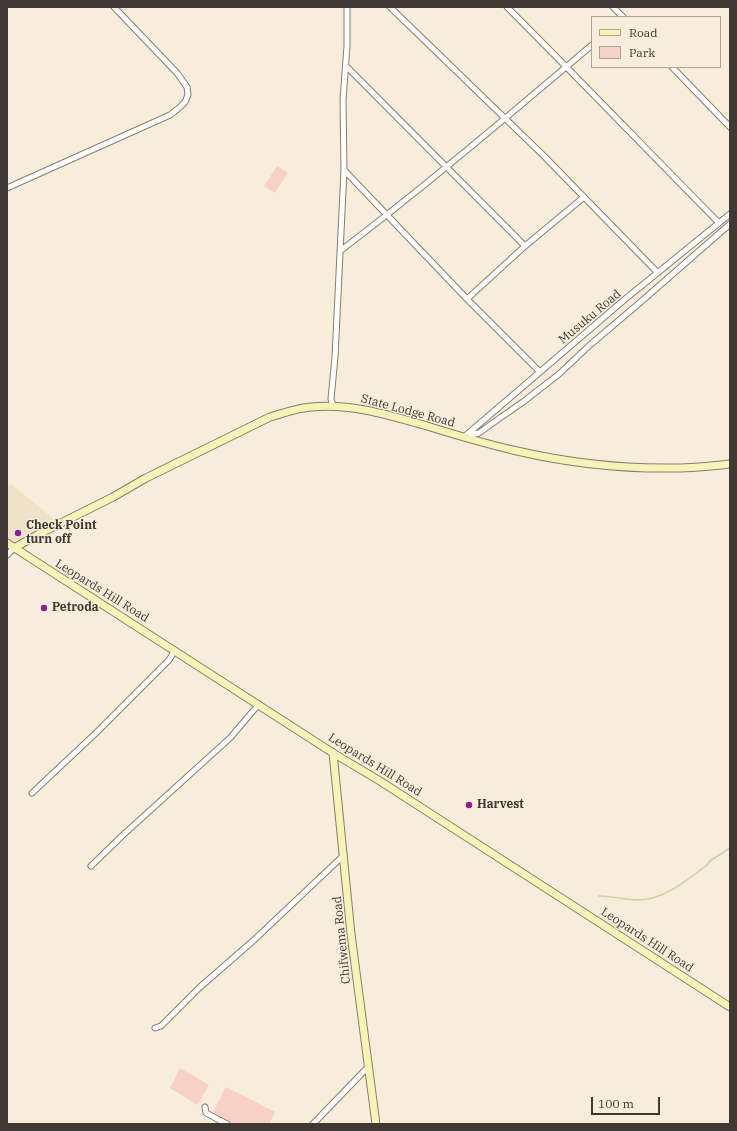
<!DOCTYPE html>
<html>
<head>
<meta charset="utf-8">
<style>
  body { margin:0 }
  #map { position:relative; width:737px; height:1131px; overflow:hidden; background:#f8edda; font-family:"IBM Plex Serif",serif }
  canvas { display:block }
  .frame { position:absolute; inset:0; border:8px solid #3e3932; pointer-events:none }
  .legend { position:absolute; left:591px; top:16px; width:130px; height:52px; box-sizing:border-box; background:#f8edda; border:1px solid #aea597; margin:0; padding:5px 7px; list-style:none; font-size:12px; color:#3e3932 }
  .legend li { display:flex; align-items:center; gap:8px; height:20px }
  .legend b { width:20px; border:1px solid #aea597 }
  .scale { position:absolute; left:591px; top:1097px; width:69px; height:18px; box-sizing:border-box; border:2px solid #3e3932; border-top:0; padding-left:5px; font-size:12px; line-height:14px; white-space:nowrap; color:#3e3932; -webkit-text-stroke:3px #f8edda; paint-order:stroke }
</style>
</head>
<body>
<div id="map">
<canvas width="737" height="1131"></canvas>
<div class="frame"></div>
<ul class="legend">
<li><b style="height:5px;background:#f7f3b8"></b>Road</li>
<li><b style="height:11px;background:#f7d0c6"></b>Park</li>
</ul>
<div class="scale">100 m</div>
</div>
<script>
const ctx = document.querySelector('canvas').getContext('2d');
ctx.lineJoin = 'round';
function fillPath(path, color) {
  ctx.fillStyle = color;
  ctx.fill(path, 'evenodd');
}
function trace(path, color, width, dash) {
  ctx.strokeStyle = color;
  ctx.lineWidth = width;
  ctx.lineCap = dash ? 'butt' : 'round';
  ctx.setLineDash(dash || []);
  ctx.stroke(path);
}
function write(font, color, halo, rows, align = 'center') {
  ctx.font = font + ' "IBM Plex Serif",serif';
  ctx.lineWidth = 3;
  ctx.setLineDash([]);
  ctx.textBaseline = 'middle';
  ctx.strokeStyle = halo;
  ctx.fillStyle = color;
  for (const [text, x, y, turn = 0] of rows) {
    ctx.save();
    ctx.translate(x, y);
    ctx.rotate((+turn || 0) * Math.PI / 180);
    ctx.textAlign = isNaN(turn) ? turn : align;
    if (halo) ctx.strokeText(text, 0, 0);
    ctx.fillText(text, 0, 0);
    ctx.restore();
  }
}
fillPath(new Path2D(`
  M11,484l45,37 -42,21 -7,-5v-49z`), '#f0e2c8');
fillPath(new Path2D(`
  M277,166l11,7 -13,20 -11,-7z
  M180,1068l29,17 -12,20 -27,-17z
  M226,1087l49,25 -6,12h-39l-18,-10z`), '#f7d0c6');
trace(new Path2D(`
  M599,896c13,0 27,4 40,4 26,-1 48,-20 68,-35l3,-4 20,-13`), '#c4d5af', 1.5);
const street = new Path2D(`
  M390,7l154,149 114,117
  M507,7c71,71 141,144 212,216
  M613,7l10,10
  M346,66l179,180
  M672,67l58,60
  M344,170l123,129 73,73
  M7,188l163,-73 9,-7 6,-6 3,-7 -1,-8 -10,-14 -63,-66
  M340,251c87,-66 169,-136 252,-206
  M467,299l58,-53 59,-49
  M333,406l-2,-7 4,-42 9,-187 -1,-70 4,-54v-39
  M467,436l12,-3 18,-13 26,-18 36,-28 32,-30 45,-38 94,-82
  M464,437l160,-137 106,-86
  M7,555l7,-7
  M32,793l64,-60 73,-73 6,-10
  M91,866l32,-31 107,-97 29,-34
  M155,1028l6,-2 38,-38 55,-48 90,-85
  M205,1107l1,6 21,11
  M313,1124l56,-58`);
const secondary = new Path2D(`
  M7,543l326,210 47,28 350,226
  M14,548l27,-15 72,-36 33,-19 124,-61c14,-4 27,-9 41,-10 40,-4 78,8 116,19 29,9 59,18 90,25 52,12 105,18 159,17 18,0 36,-2 54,-4
  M333,753l18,181 25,190`);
trace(street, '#887e6d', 7);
trace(secondary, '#887e6d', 9);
trace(street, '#fff', 5);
trace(secondary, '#f7f3b8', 7);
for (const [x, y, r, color] of [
  [18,533,4,"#89238a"],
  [44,608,4,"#89238a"],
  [469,805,4,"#89238a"]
]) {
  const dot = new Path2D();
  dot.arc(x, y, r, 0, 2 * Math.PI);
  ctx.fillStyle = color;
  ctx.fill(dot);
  trace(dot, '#f8edda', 1.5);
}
write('12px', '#3e3932', '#f8edda', [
  ["Musuku Road",590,317,-40],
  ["State Lodge Road",408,411,15],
  ["Leopards Hill Road",102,591,32],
  ["Leopards Hill Road",375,765,32],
  ["Chifwema Road",342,940,-96],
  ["Leopards Hill Road",647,940,33]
]);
write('bold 12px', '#3e3932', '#f8edda', [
  ["Check Point",26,526],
  ["turn off",26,540],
  ["Petroda",52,608],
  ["Harvest",477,805]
], 'left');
</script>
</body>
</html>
